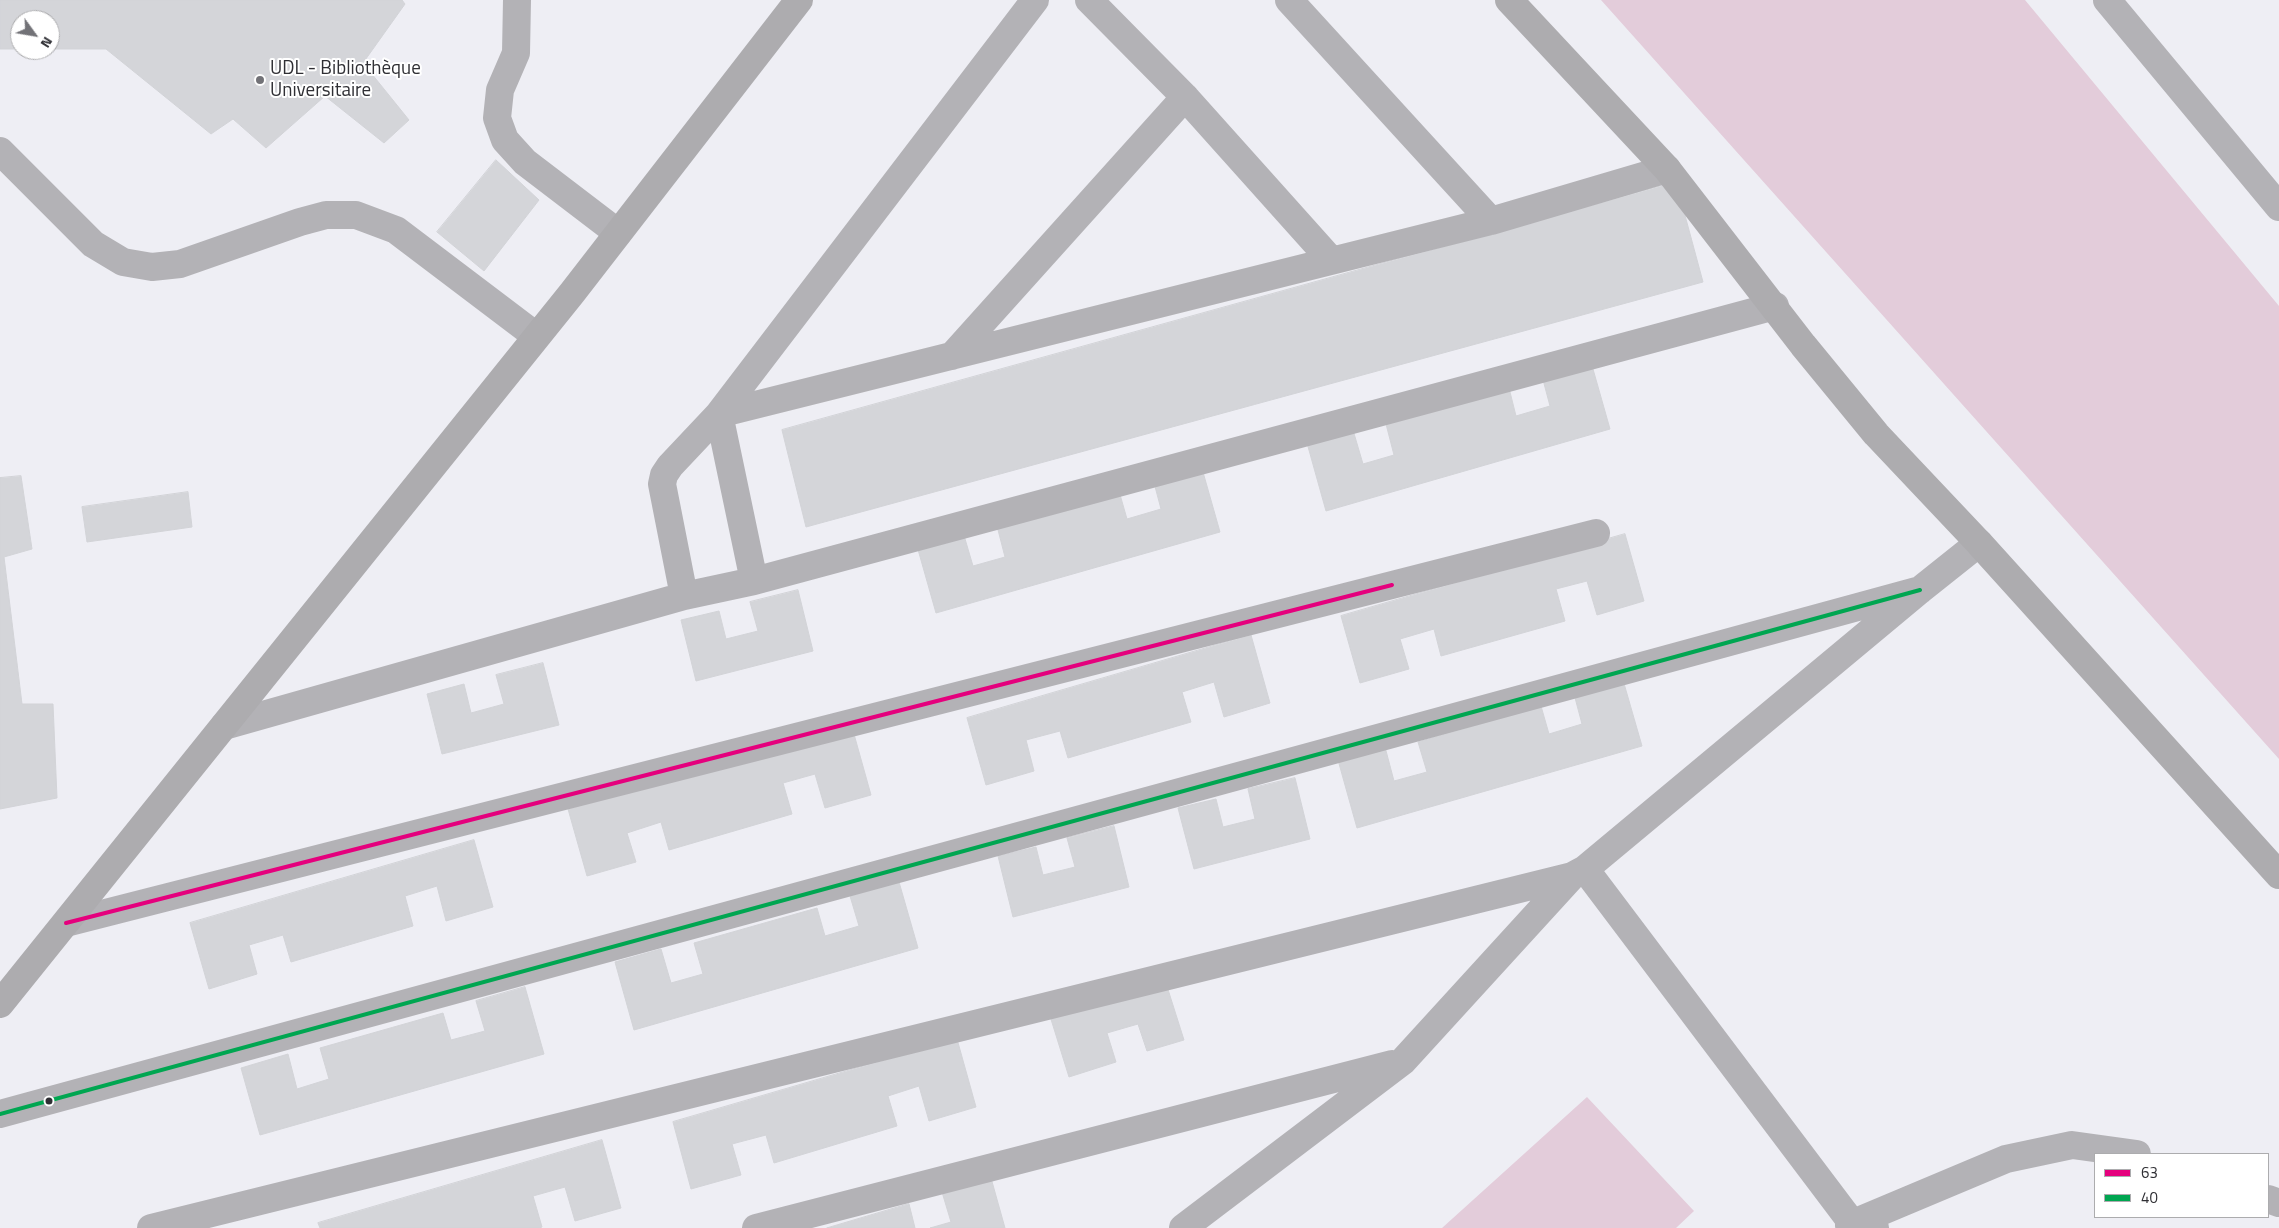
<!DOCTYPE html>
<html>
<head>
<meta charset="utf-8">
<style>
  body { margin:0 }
  #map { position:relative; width:2279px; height:1228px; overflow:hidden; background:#eeeef4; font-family:"Titillium Web",sans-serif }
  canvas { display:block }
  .legend { position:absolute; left:2094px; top:1153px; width:175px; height:65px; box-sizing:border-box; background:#fff; border:1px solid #acacae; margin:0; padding:6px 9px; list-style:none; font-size:15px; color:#2f2f34 }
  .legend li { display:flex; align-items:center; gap:10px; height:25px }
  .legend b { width:25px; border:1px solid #acacae }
  .north { position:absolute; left:10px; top:10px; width:50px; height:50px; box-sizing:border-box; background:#fff; border:1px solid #acacae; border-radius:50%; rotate:122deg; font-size:14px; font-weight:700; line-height:20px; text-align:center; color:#2f2f34 }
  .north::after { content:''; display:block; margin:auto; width:18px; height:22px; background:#727277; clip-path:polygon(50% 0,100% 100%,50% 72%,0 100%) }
</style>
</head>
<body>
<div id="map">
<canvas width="2279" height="1228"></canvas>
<ul class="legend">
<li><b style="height:6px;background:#e5007d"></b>63</li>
<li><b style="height:6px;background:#00a651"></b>40</li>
</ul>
<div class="north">N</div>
</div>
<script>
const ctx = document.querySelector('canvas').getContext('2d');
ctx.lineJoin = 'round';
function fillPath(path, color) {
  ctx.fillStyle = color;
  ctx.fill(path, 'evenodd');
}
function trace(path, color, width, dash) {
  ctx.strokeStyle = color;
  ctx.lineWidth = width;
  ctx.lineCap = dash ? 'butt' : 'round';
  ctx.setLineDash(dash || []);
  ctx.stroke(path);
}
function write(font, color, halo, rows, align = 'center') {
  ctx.font = font + ' "Titillium Web",sans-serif';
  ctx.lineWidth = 4;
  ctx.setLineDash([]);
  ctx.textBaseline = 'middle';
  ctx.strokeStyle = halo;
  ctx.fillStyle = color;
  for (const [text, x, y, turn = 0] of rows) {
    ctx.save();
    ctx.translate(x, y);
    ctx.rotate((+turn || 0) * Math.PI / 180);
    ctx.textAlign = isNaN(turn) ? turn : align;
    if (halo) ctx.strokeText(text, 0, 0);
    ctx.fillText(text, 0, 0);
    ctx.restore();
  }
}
fillPath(new Path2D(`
  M1601,0h424l254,306v453z
  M1587,1097l107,114 -18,17h-234z`), '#e3ccda');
const building = new Path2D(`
  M0,0h402l3,4 -42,59 46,57 -25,23 -59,-47 -59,52 -33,-29 -22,15 -105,-85h-56v-29h-30v29h-20z
  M496,160l43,40 -55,71 -47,-39z
  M1676,182l27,100 -897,245 -24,-97z
  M1591,362l19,67 -284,82 -19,-68 46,-13 10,34 31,-9 -8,-31 123,-36 7,28 34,-10 -8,-30z
  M1201,465l19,67 -284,81 -19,-67 46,-14 10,34 32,-9 -8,-31 122,-35 8,28 34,-10 -8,-30z
  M21,476l11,73 -28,8 18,147h31l4,94 -57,11v-331z
  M188,492l4,35 -105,15 -5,-35z
  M1625,534l19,67 -47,14 -10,-34 -31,8 9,32 -124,35 -7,-27 -34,10 9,30 -49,14 -19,-67z
  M798,590l15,61 -117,30 -15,-61 38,-9 7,28 32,-8 -8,-29z
  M1251,635l19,68 -46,14 -10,-35 -32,10 9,30 -123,36 -8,-27 -34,9 8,31 -48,14 -19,-67z
  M543,663l16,62 -117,29 -15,-60 37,-10 7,29 33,-9 -8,-29z
  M1623,680l19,66 -285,82 -19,-68 47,-13 9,34 33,-9 -9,-30 123,-36 8,28 33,-10 -8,-30z
  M852,727l19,68 -46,13 -10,-34 -32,9 9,31 -123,36 -8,-28 -34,11 9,29 -49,14 -19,-67z
  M1295,778l15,61 -116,30 -16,-61 38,-9 7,28 32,-8 -7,-30z
  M1114,826l15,61 -116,30 -15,-61 38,-9 7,28 32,-8 -8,-29z
  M474,840l19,67 -47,14 -9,-35 -32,10 8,30 -122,36 -8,-27 -34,10 8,29 -48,15 -19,-66z
  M899,882l19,66 -284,82 -19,-68 46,-13 10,34 32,-9 -9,-31 123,-35 8,28 34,-10 -9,-30z
  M1165,980l19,60 -37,11 -9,-27 -31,9 9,29 -47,15 -19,-61z
  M525,987l19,67 -284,81 -19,-67 47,-14 9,35 32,-10 -9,-31 123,-35 8,27 34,-9 -9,-30z
  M957,1039l19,68 -47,14 -10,-35 -31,10 9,30 -123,37 -8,-28 -34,9 9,31 -50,14 -18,-67z
  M602,1140l19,68 -46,13 -10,-34 -32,9 9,31 -3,1h-219l-2,-5z
  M991,1178l14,50h-75l21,-6 -9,-30z
  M909,1204l6,24h-88z`);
fillPath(building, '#d4d5d9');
trace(building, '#d2d3d7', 1);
trace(new Path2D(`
  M517,0l-1,53 -16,37 -3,28 8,22 20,22 93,71
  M1089,0l96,97 146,163
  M1289,0l202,221
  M2107,0l172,207
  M0,151l93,93 30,18 29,5 28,-3 120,-42 26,-7h30l40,15 140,106
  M952,356l233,-259
  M754,581l-35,-167 316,-414
  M684,596l-22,-112 2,-9 6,-9 49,-52 772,-193 176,-52
  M224,726l460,-130 70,-15 1021,-275
  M1585,869l267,354 23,5
  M66,923l1530,-390
  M0,1114l1920,-524
  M2268,1199l11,4
  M1849,1225l157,-66 66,-14 65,9
  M151,1228l1421,-352
  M756,1228l636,-164
  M1183,1228l220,-167 169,-185 13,-7 335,-279 59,-47`), '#b3b2b6', 28);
trace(new Path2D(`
  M1509,0l158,169 136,176 73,89 103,109 300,332
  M0,1004l572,-711 227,-293`), '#adacaf', 28);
trace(new Path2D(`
  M66,923l1326,-338`), '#e5007d', 4);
trace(new Path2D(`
  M0,1114l1920,-524`), '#00a651', 4);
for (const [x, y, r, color] of [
  [260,80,5,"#727277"],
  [49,1101,4.5,"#2f2f34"]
]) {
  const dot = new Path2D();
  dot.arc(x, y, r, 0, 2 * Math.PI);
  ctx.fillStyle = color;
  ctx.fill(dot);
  trace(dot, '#fff', 2);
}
write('19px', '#2f2f34', '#fff', [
  ["UDL - Bibliothèque",270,69],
  ["Universitaire",270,91]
], 'left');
</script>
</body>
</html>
